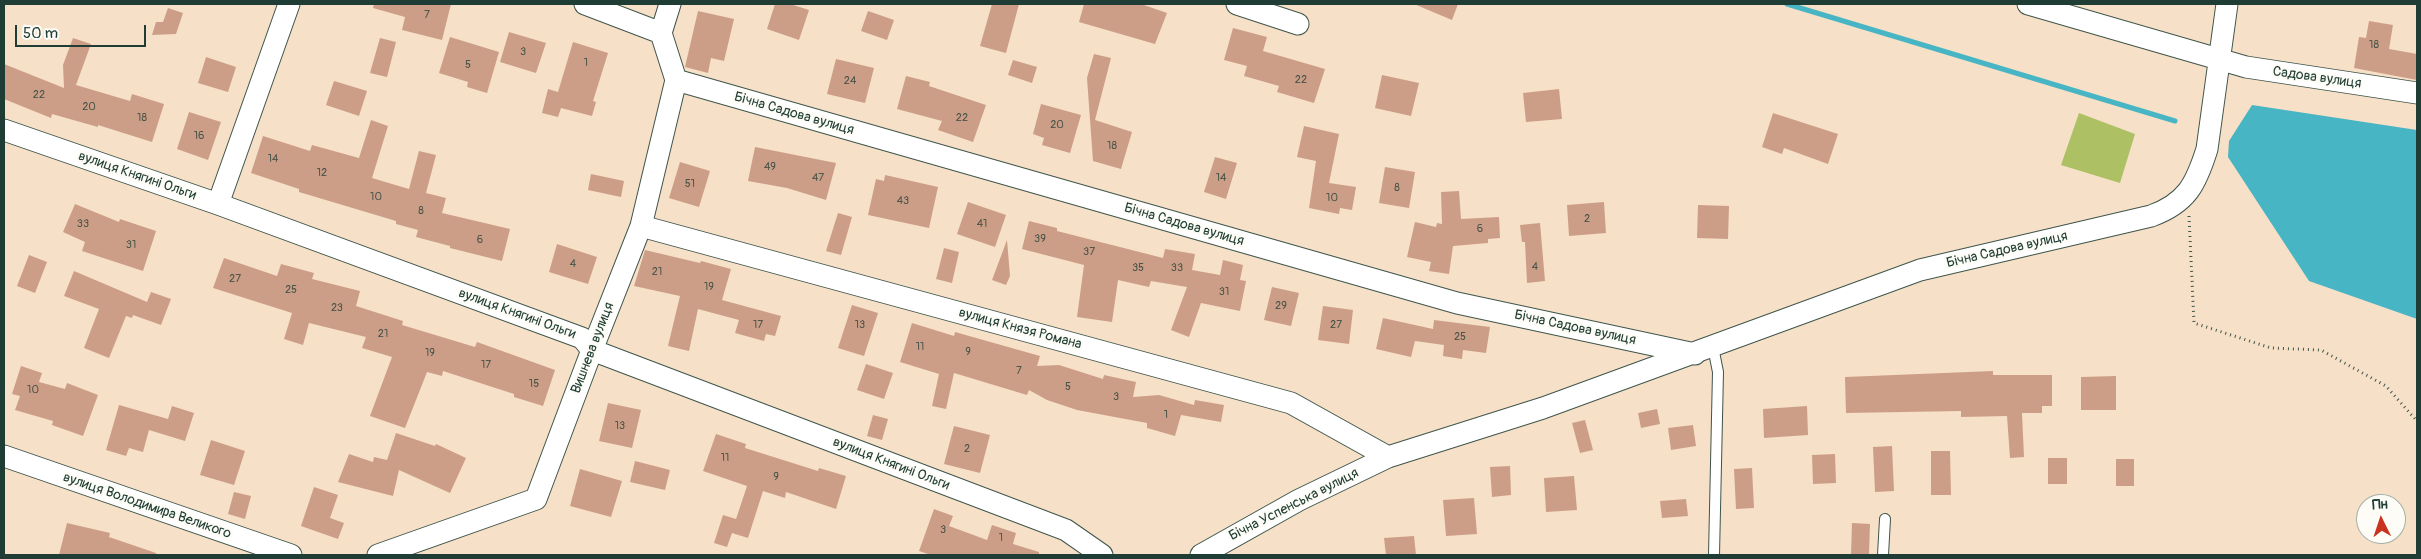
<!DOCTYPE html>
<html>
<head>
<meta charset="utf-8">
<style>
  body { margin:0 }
  #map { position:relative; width:2421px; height:559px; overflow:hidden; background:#f6e0c7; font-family:Pangolin,sans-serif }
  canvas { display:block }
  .frame { position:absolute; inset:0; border:5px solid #1f3d34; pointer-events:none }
  .north { position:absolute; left:2356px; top:494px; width:50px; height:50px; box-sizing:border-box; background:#fdfcf7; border:1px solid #a4b0a9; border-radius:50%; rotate:356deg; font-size:14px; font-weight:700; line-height:20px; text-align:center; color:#1f3d34 }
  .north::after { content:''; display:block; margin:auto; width:18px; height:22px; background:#c8321e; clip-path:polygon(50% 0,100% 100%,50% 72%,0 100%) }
  .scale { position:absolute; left:15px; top:25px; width:131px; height:22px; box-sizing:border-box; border:2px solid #1f3d34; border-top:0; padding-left:6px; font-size:15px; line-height:18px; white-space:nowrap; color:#1f3d34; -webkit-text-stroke:4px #fdfcf7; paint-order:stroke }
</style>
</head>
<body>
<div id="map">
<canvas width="2421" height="559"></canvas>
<div class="frame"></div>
<div class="north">Пн</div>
<div class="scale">50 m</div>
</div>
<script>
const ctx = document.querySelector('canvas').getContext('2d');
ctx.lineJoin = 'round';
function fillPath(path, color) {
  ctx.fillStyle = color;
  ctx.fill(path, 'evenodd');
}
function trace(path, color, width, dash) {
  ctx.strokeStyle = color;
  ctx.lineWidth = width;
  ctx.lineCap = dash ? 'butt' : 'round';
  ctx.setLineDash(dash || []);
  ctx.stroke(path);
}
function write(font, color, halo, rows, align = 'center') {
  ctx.font = font + ' Pangolin,sans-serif';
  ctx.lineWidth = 5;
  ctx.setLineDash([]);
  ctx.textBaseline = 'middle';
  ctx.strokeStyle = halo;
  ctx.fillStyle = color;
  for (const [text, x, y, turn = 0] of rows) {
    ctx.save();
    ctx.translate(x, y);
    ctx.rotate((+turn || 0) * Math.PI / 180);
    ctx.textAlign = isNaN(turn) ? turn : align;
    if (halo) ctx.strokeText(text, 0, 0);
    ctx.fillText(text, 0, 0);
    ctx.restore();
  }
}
fillPath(new Path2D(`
  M2079,113l56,21 -15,49 -59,-18z`), '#adc064');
fillPath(new Path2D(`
  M2252,105l165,25v189l-108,-38 -81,-124 1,-16z`), '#48b5c4');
trace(new Path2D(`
  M1787,4l388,117`), '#48b5c4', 5);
fillPath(new Path2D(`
  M374,4h77l-9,36 -40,-10 3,-13 -32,-9z
  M775,4h15l19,6 -10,30 -32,-11z
  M992,4h27l-13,49 -26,-7z
  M1084,4h57l26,9 -12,31 -76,-22z
  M1414,4h44l-6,16z
  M168,8l15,5 -7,21 -24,1 4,-13h7z
  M698,11l36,8 -10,42 -13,-3 -3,15 -23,-6z
  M868,11l26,9 -7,20 -26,-9z
  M2369,21l24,4 -4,24 28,5v26l-63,-12 5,-31 7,1z
  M1233,28l34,9 -4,14 62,18 -11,34 -37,-11 2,-6 -35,-10 3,-10 -23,-6z
  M509,32l37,11 -10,30 -36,-11z
  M450,37l49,15 -12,41 -20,-6 1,-5 -29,-9z
  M73,38l18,6 -15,41 54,16 2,-7 32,10 -12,38 -54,-17v2l-46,-13 -1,4 -47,-19v-35l60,24 -1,-23z
  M380,38l16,4 -9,35 -17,-4z
  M573,42l35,11 -15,48 3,1 -4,14 -31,-8 -3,9 -16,-4 6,-24 10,3z
  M1094,54l17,4 -16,62 37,12 -11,37 -28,-8 -6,-83z
  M206,57l30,10 -8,25 -30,-9z
  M836,59l38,9 -9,35 -38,-9z
  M1013,60l24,7 -5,16 -24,-8z
  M1382,75l37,8 -8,33 -36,-8z
  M906,76l24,6 -1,4 57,19 -13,37 -35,-12 4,-9 -45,-12z
  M334,81l33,10 -8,25 -33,-11z
  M1559,89l3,30 -36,3 -3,-29z
  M1041,104l40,11 -11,38 -28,-8 2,-7 -11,-4z
  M189,112l32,10 -13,38 -31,-11z
  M1773,113l65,21 -10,30 -44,-16 -2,6 -20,-7z
  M371,120l17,6 -16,52 37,11 10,-38 17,4 -10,38 20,5 -4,15 68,16 -8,32 -52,-13v-2l-34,-9 2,-7 -22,-6v-3l-97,-29v-3l-48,-16 12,-37 47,15 2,-6 47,13z
  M1304,126l35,8 -10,49 27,4 -4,23 -12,-2 -1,6 -30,-6 7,-47 -19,-4z
  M755,147l81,16 -10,37 -39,-12 -39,-7z
  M1215,157l22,6 -11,36 -22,-7z
  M680,162l30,9 -11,36 -30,-9z
  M1385,167l30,5 -6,36 -30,-5z
  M591,174l33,7 -3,16 -33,-7z
  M885,175l53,12 -9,41 -61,-13 8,-36 8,2z
  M1459,191l2,28 38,-2 1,21 -12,1v4l-35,3 -4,28 -20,-3 2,-9 -24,-5 8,-35 21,5 1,-4 5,1 -1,-32z
  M968,202l38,13 -11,32 -38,-13z
  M1604,202l2,31 -37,3 -2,-31z
  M75,204l44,18 1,-3 36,12 -13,40 -61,-20 3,-9 -22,-10z
  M1698,205l31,1 -1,33 -31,-1z
  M838,213l14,4 -11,38 -15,-4z
  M1029,221l28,7v3l106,27 2,-9 30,5 -3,16 28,5 3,-15 20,5 -3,15 6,1 -6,30 -39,-8 -12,34 -18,-7 16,-43 -36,-6 -2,6 -31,-7 -6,42 -35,-5 7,-52 -62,-16z
  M1540,223l5,58 -18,2 -2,-41h-3l-2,-17z
  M1007,240l3,36 -4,9 -14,-5z
  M557,244l40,13 -9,27 -39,-12z
  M944,248l15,4 -7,31 -16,-4z
  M645,250l55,13 1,-2 30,8 -9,31 59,16 -6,20 -9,-2 -2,7 -29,-8 4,-13 -41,-11 -9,42 -21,-5 12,-50 -46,-10z
  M29,255l18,7 -12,31 -18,-7z
  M224,258l53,18 4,-12 33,9 -2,6 48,12 -4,15 47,15 -1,4 73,22 2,-5 78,28 -12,36 -29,-9v-3l-71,-23 -1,5 -15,-4 -22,56 -35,-12 22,-59 -30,-9 4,-11 -57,-14 -6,22 -19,-6 8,-26 -79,-25z
  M74,271l73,31 4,-10 20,7 -10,26 -28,-10 -1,3 -6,-2 -17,42 -25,-10 15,-39 -35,-13z
  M1272,287l27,6 -8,33 -27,-6z
  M852,305l26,8 -14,43 -26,-8z
  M1323,306l30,4 -4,34 -31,-4z
  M1383,318l50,11 1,-9 56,7 -4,26 -23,-3 -1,9 -19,-3 1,-11 -29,-4 -4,16 -35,-8z
  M912,323l42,13 1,-4 85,24 -3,10 22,-1 44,14 1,-4 32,7 -3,15 26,-2 35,10 1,-5 29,5 -3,17 -40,-7 -6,21 -28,-8v-5l-70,-13 -30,-10 -18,-10 -2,5 -73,-22 -8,36 -14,-3 7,-32 -39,-12z
  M866,364l27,9 -9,26 -27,-9z
  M21,366l21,7 -3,9 26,7 2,-6 31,12 -15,41 -31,-11 1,-4 -38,-11 5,-14 -8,-2z
  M1993,371v4h59v31h-10v7h-20l2,44 -14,1 -3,-42 -46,1v-6l-115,2 -1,-36z
  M2116,376v34h-35v-33z
  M608,403l33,7 -9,38 -33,-7z
  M119,405l49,14 4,-13 22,7 -9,28 -36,-11 -6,22 -14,-4 -3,8 -20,-6z
  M1807,406l1,29 -44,3 -1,-29z
  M1657,409l3,15 -19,4 -3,-15z
  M873,415l15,4 -6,21 -15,-4z
  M1585,420l8,30 -13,3 -8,-30z
  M1693,425l3,21 -25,4 -3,-22z
  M954,426l36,9 -10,38 -36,-9z
  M396,433l39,13 1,-2 30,14 -16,35 -51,-23 -6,26 -55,-14 11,-28 24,8 1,-5 13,3z
  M716,434l30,10 -1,4 73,23 1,-3 27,8 -10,33 -50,-17 -1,6 -22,-7 -15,47 -16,-5 -5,14 -13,-4 9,-28 13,4 11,-33 -44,-15z
  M211,440l34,11 -11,34 -34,-10z
  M1892,446l2,45 -19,1 -2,-45z
  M1931,451h19l1,44h-20z
  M1835,454l1,29 -23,1 -1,-29z
  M2048,458h19v26h-19z
  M2116,459h18v27h-18z
  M635,461l35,9 -5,20 -35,-8z
  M1510,466l1,29 -19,2 -2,-30z
  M1752,468l2,40 -18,1 -2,-40z
  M580,469l42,12 -11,36 -41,-11z
  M1574,476l3,34 -31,2 -2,-34z
  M314,487l24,8 -8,23 14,5 -6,16 -37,-13z
  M234,492l17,4 -6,23 -17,-5z
  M1474,498l3,36 -31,2 -3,-36z
  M1686,499l2,17 -26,2 -2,-17z
  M934,509l19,7 -4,10 38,14 5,-15 24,8 -3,11 26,8v3h-108l-12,-4z
  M67,523l43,10 -1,4 47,16v2h-97z
  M1852,523l18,1 -1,31h-18z
  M1414,536l2,19h-30l-2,-17z`), '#cd9e87');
const service = new Path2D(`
  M1713,347l5,25 -4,183
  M1883,555l2,-36`);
const minor = new Path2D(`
  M585,4l76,29
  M1237,4l61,20
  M2028,4l218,63 171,26
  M661,33l9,-29
  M676,80l781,223 238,51
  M4,130l214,74 364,134 10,12 474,180 36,25
  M218,204l71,-200
  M641,226l650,177 97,54
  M4,456l287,99
  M378,555l158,-56 56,-149 49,-124 35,-146 -15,-47
  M1201,555l98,-55 89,-43 155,-49 377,-138 231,-54c36,-13 45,-32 56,-67l20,-145`);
trace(service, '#3f554a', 12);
trace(minor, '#3f554a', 23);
trace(new Path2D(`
  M2189,216l5,107 77,25 50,2 65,36 31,35`), '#3f554a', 3, [1, 4]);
trace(service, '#fff', 10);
trace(minor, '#fff', 21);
write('11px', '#4a5549', null, [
  ["7",427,15],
  ["18",2374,45],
  ["3",523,52],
  ["1",586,63],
  ["5",468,65],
  ["22",1301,80],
  ["24",850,81],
  ["22",39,95],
  ["20",89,107],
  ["18",142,118],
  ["22",962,118],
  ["20",1057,125],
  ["16",199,136],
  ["18",1112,146],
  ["14",273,159],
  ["49",770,167],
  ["12",322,173],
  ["47",818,178],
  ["14",1221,178],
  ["51",690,184],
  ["8",1397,188],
  ["10",376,197],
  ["10",1332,198],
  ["43",903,201],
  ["8",421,211],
  ["2",1587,219],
  ["33",83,224],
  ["41",982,224],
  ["6",1480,229],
  ["39",1040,239],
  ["6",480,240],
  ["31",131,245],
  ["37",1089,252],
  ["4",573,264],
  ["4",1535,267],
  ["35",1138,268],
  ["33",1177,268],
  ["21",657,272],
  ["27",235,279],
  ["19",709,287],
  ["25",291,290],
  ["31",1224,292],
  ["29",1281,306],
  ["23",337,308],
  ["17",758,325],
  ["13",860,325],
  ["27",1336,325],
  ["21",383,334],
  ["25",1460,337],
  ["11",920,347],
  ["9",968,352],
  ["19",430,353],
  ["17",486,365],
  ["7",1019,371],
  ["15",534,384],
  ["5",1068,387],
  ["10",33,390],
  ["3",1116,397],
  ["1",1166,415],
  ["13",620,426],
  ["2",967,449],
  ["11",725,458],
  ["9",776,477],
  ["3",943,530],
  ["1",1001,538]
]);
write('14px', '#1f3d34', '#fdfcf7', [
  ["Садова вулиця",2317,78,8],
  ["Бічна Садова вулиця",794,114,16],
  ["вулиця Княгині Ольги",137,176,19],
  ["Бічна Садова вулиця",1184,225,16],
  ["Бічна Садова вулиця",2007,250,-13],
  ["вулиця Княгині Ольги",517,314,20],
  ["Бічна Садова вулиця",1575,328,12],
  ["вулиця Князя Романа",1020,329,15],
  ["Вишнева вулиця",593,348,-69],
  ["вулиця Княгині Ольги",891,464,21],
  ["Бічна Успенська вулиця",1294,505,-27],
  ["вулиця Володимира Великого",147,506,19]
]);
</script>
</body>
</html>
